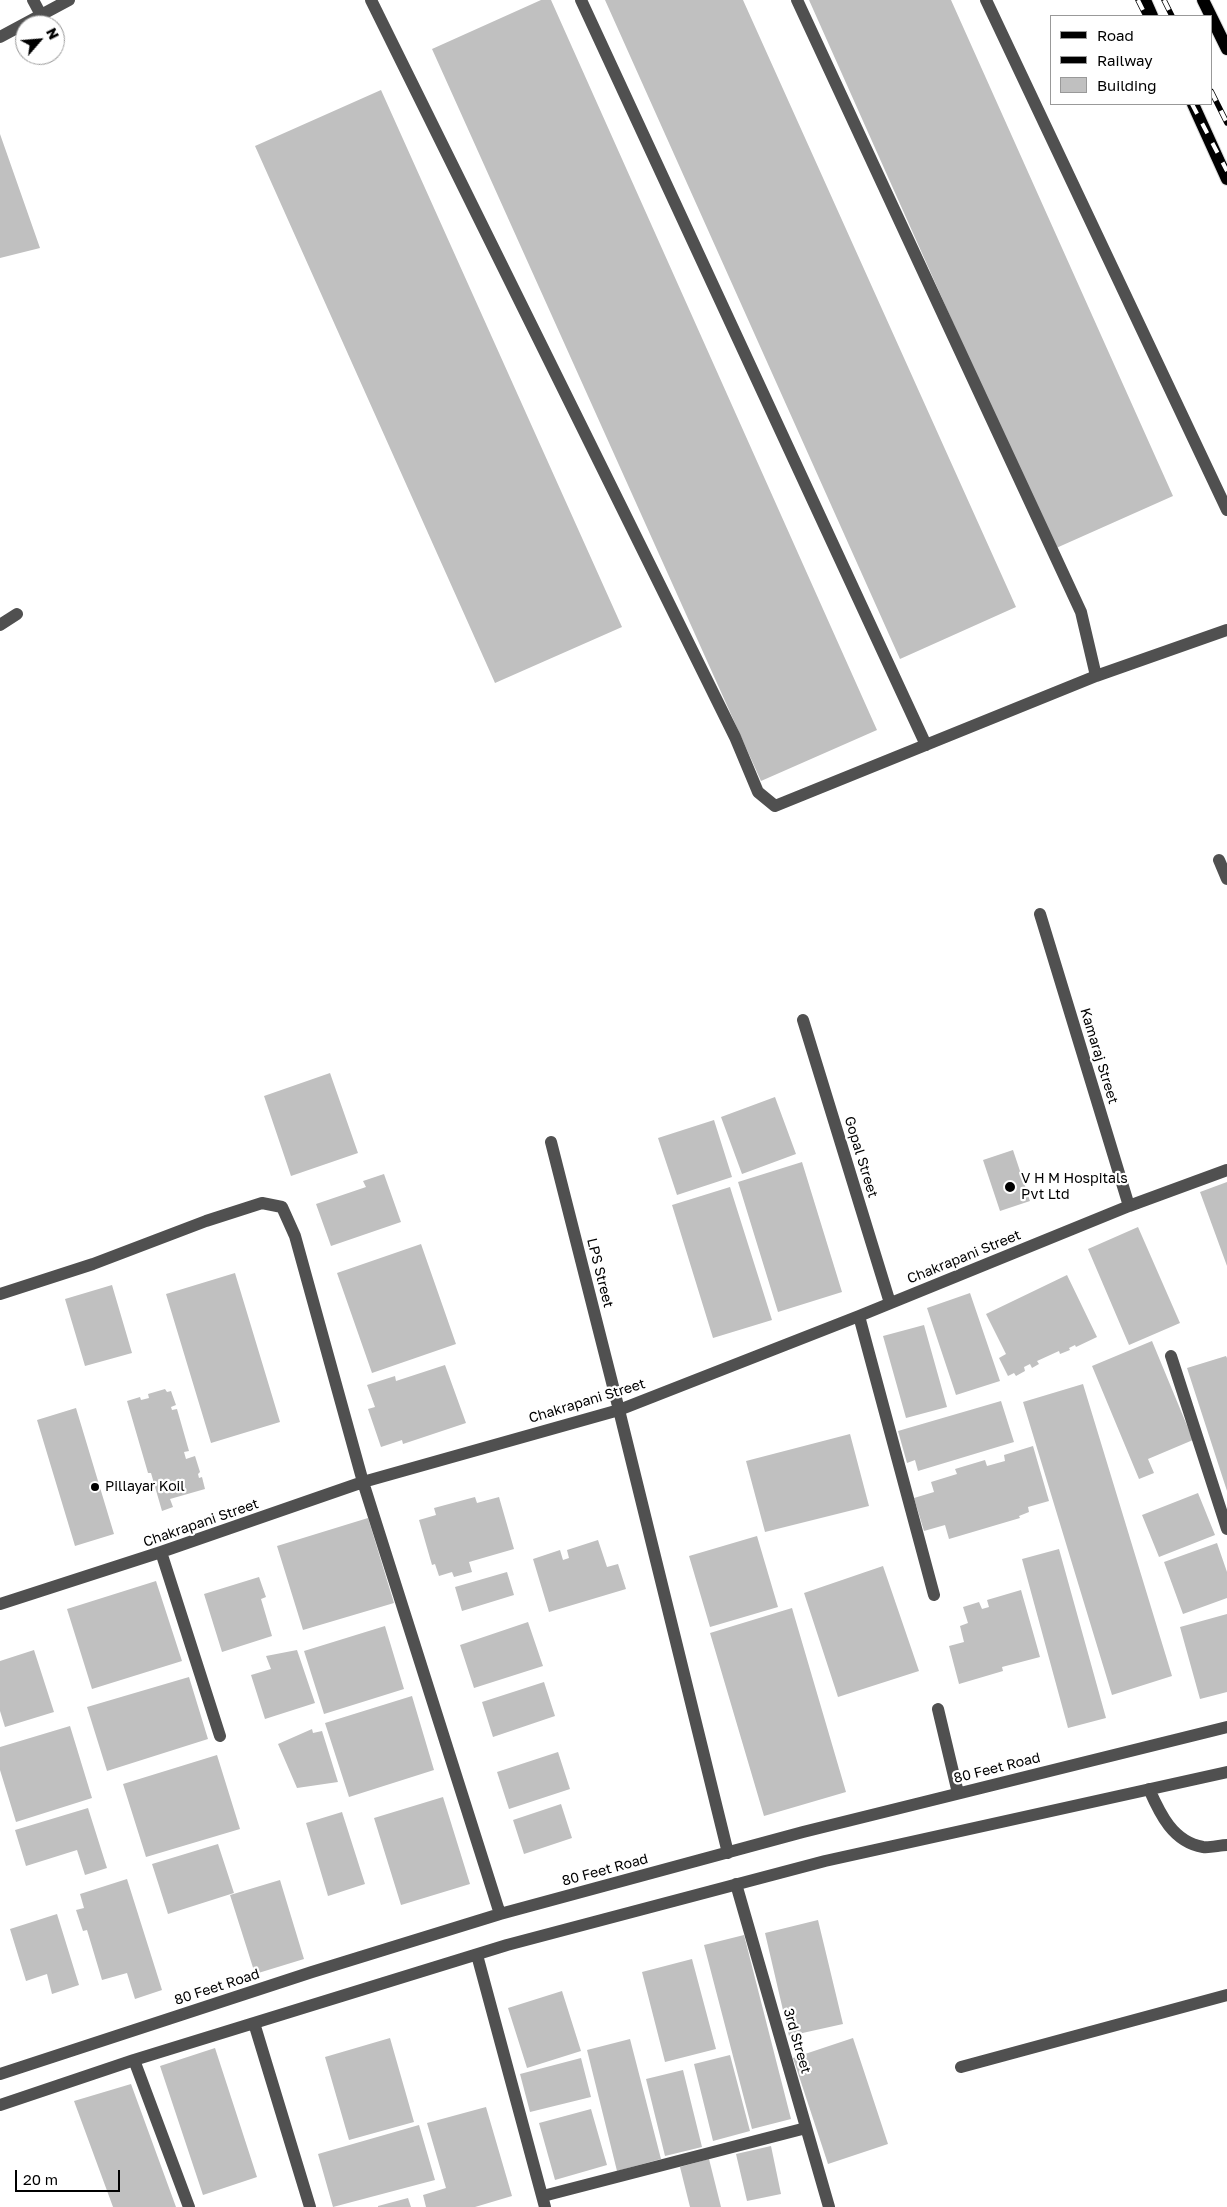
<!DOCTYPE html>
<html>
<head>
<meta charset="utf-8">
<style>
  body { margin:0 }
  #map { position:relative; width:1227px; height:2207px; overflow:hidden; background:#fff; font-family:"Golos Text",sans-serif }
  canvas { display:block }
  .legend { position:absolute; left:1050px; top:15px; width:162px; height:90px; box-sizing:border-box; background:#fff; border:1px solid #999; margin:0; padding:6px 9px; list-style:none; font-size:15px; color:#000 }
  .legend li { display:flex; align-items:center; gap:10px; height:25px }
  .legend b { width:25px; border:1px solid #999 }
  .north { position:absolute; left:15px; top:15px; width:50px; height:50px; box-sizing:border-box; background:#fff; border:1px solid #999; border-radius:50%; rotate:63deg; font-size:14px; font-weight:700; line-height:20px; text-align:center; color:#000 }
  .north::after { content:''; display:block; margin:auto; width:18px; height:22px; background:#000; clip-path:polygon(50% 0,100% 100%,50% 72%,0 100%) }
  .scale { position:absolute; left:15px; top:2170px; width:105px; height:22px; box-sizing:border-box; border:2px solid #000; border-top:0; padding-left:6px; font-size:15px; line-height:18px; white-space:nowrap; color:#000; -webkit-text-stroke:4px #fff; paint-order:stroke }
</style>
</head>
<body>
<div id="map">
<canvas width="1227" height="2207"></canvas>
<ul class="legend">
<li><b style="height:6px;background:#000"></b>Road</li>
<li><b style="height:6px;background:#000"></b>Railway</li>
<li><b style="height:14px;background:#c0c0c0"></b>Building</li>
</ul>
<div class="north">N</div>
<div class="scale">20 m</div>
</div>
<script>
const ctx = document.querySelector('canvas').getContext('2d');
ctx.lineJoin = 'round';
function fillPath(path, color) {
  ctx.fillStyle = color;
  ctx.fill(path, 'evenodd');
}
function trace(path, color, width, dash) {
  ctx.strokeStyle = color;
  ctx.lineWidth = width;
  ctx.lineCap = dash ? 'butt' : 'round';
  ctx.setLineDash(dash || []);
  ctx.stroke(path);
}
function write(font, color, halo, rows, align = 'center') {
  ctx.font = font + ' "Golos Text",sans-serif';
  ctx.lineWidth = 4.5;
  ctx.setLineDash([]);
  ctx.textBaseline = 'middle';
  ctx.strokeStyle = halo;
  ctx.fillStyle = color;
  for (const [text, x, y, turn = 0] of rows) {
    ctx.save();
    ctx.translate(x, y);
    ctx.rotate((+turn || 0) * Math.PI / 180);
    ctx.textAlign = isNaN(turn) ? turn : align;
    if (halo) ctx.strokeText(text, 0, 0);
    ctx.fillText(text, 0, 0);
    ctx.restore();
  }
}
fillPath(new Path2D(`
  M541,0h10l326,730 -116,51 -329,-732z
  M605,0h138l273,607 -116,52z
  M809,0h142l222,496 -119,53z
  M381,90l241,537 -127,56 -240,-537z
  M0,134l40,114 -40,10z
  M330,1073l28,80 -67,23 -27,-80z
  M775,1097l21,57 -54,20 -21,-57z
  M714,1120l18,57 -55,18 -19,-57z
  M1013,1150l17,51 -30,10 -17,-51z
  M802,1162l40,130 -64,20 -40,-130z
  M384,1174l17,48 -70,24 -15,-42 50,-17 -3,-6z
  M1227,1182v84l-27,-74z
  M730,1187l42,133 -59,18 -41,-133z
  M1138,1227l42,96 -51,22 -41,-96z
  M421,1244l35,100 -84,29 -35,-100z
  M235,1273l45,149 -69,21 -45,-149z
  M1067,1275l30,62 -21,10 -1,-2 -6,3 1,2 -10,4 -1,-3 -22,10 2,3 -7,4 -2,-4 -6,3 1,4 -9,5 -2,-3 -6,3 -9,-18 7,-4 -20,-40z
  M112,1285l20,68 -47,13 -20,-67z
  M970,1293l30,88 -44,14 -29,-87z
  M924,1325l23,82 -41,11 -23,-82z
  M1152,1341l41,99 -45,19 6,14 -15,6 -47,-113z
  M1226,1356l1,2v133l-40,-123z
  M445,1365l21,58 -63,21 -1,-4 -21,7 -13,-38 7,-2 -8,-22 28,-9 1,5z
  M1083,1384l89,292 -60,19 -89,-293z
  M165,1389l2,3 4,-1 5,14 -5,2 1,3 5,-1 12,42 -5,1 2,7 9,-3 5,16 -2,2 1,4 3,-1 3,12 -35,10 3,8 -11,4 -11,-38h-3l-21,-72 13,-4 1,3 8,-2 -1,-4z
  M1001,1401l13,41 -96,29 -3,-11 -8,3 -9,-32z
  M76,1408l38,126 -39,12 -38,-126z
  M850,1434l19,72 -104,26 -19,-71z
  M1033,1446l16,55 -21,6 1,5 -10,4 1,2 -71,21 -4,-14 -21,6 -10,-33 20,-6 -3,-10 26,-8 -2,-5 30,-9 2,6 18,-5 -1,-6z
  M1198,1493l17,42 -56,22 -17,-42z
  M475,1497l2,6 22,-6 15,52 -45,13 3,10 -18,5 -2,-5 -13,4 -4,-12 -3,1 -13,-45 17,-5 -2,-7z
  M368,1518l26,85 -91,27 -26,-84z
  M757,1536l21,71 -68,20 -21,-71z
  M598,1540l9,27 11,-3 8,25 -77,23 -16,-53 27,-9 3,10 6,-2 -2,-8z
  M1217,1543l10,29v26l-44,16 -19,-52z
  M1059,1549l47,169 -38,10 -46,-169z
  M883,1566l36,105 -81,26 -34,-104z
  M507,1572l7,23 -52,16 -7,-24z
  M259,1577l7,20 -5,2 11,37 -50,16 -18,-58z
  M156,1581l26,80 -90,28 -25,-80z
  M1021,1590l19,67 -38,10 1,4 -44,13 -10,-38 15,-4 -4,-16 8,-3 -5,-16 16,-5 3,7 7,-2 -2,-7z
  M792,1608l54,184 -82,24 -54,-183z
  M1227,1614v78l-27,7 -20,-72z
  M528,1622l15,44 -69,22 -14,-43z
  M385,1626l19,63 -80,25 -20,-63z
  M34,1650l20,62 -49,15 -5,-16v-50z
  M297,1650l18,53 -50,16 -14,-44 20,-6 -5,-13z
  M189,1677l19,62 -101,32 -20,-64z
  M544,1682l11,34 -62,21 -11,-35z
  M412,1696l22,74 -85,27 -24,-74z
  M70,1726l22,72 -76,24 -16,-52v-23z
  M312,1729l1,4 9,-2 16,51 -41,6 -19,-44z
  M558,1752l12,37 -61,20 -12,-37z
  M217,1755l23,74 -94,28 -23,-73z
  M443,1797l27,87 -69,21 -27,-87z
  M561,1804l11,34 -48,16 -11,-34z
  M88,1808l19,60 -22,7 -8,-25 -51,16 -11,-36z
  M342,1812l23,72 -37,12 -22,-73z
  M218,1844l16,49 -66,21 -16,-50z
  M127,1879l35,111 -27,9 -8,-26 -25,7 -15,-50 -4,1 -7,-21 8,-2 -4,-14z
  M280,1880l24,79 -49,15 -25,-79z
  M57,1914l22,71 -27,9 -5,-20 -21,7 -16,-52z
  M818,1920l25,104 -54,12 -24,-103z
  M744,1935l47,184 -39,10 -48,-184z
  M692,1959l24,90 -51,13 -23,-90z
  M562,1991l19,60 -54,17 -19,-60z
  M390,2038l24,84 -65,18 -24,-83z
  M853,2038l35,106 -60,20 -35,-106z
  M630,2039l31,120 -44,12 -30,-121z
  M215,2048l42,129 -54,18 -43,-129z
  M730,2055l20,76 -37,10 -19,-77z
  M581,2058l10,39 -61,15 -10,-38z
  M683,2070l19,77 -37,9 -19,-77z
  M131,2084l45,123h-63l-39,-106z
  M486,2107l26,89 -37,11h-49l-3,-12 23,-7 -19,-65z
  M591,2109l16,56 -52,15 -16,-57z
  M419,2125l16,55 -102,27 -15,-53z
  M771,2146l10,48 -34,7 -11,-47z
  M709,2159l12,48h-31l-10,-40z
  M408,2198l3,9h-33v-1z`), '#c0c0c0');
const major = new Path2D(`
  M1145,0l7,16
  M1203,0l24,49
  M1193,104l34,75`);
trace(major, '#dbdbdb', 14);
trace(new Path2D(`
  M33,0l8,15
  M371,0l364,737 23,55 17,14 321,-130
  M581,0l345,745
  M797,0l284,612 15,64 131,-46
  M986,0l241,510
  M0,37l69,-37
  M0,625l17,-11
  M1219,860l8,19
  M1040,914l89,292
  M803,1020l87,283
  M551,1142l68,268 109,443
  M0,1294l93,-30 113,-43 56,-18 20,4 13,29 68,246 137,432
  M859,1316l75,279
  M1171,1356l56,173
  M161,1552l59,184
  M0,1604l161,-52 202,-70 256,-72 240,-94 270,-110 98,-36
  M938,1709l20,84
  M1149,1789c11,25 24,53 54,58 7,1 17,-2 24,-2
  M736,1884l93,323
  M477,1955l68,252
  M254,2023l56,184
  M134,2060l55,147
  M961,2067l266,-72
  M0,2074l312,-102 188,-58 303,-82 424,-105
  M0,2105l134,-45 373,-115 318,-84 402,-89
  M543,2196l263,-68`), '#505050', 12);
trace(major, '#000', 12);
const rail = new Path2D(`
  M1138,0l8,16
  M1164,0l8,16
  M1211,91l16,32
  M1192,104l35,67`);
trace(rail, '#000', 5.5);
trace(rail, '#fff', 4, [11]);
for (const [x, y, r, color] of [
  [1010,1187,6,"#000"],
  [95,1487,5,"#000"]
]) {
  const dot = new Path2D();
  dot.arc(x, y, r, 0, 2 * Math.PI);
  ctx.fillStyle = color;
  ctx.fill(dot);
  trace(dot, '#fff', 2);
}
write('14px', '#000', '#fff', [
  ["Kamaraj Street",1099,1056,73],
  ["Gopal Street",861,1157,73],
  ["Chakrapani Street",964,1257,-22],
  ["LPS Street",600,1273,76],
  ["Chakrapani Street",587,1401,-17],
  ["Chakrapani Street",201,1523,-19],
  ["80 Feet Road",997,1768,-14],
  ["80 Feet Road",605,1870,-15],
  ["80 Feet Road",217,1987,-18],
  ["3rd Street",797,2041,74]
]);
write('14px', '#000', '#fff', [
  ["V H M Hospitals",1021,1179],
  ["Pvt Ltd",1021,1195],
  ["Pillayar Koil",105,1487]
], 'left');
</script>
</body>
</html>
